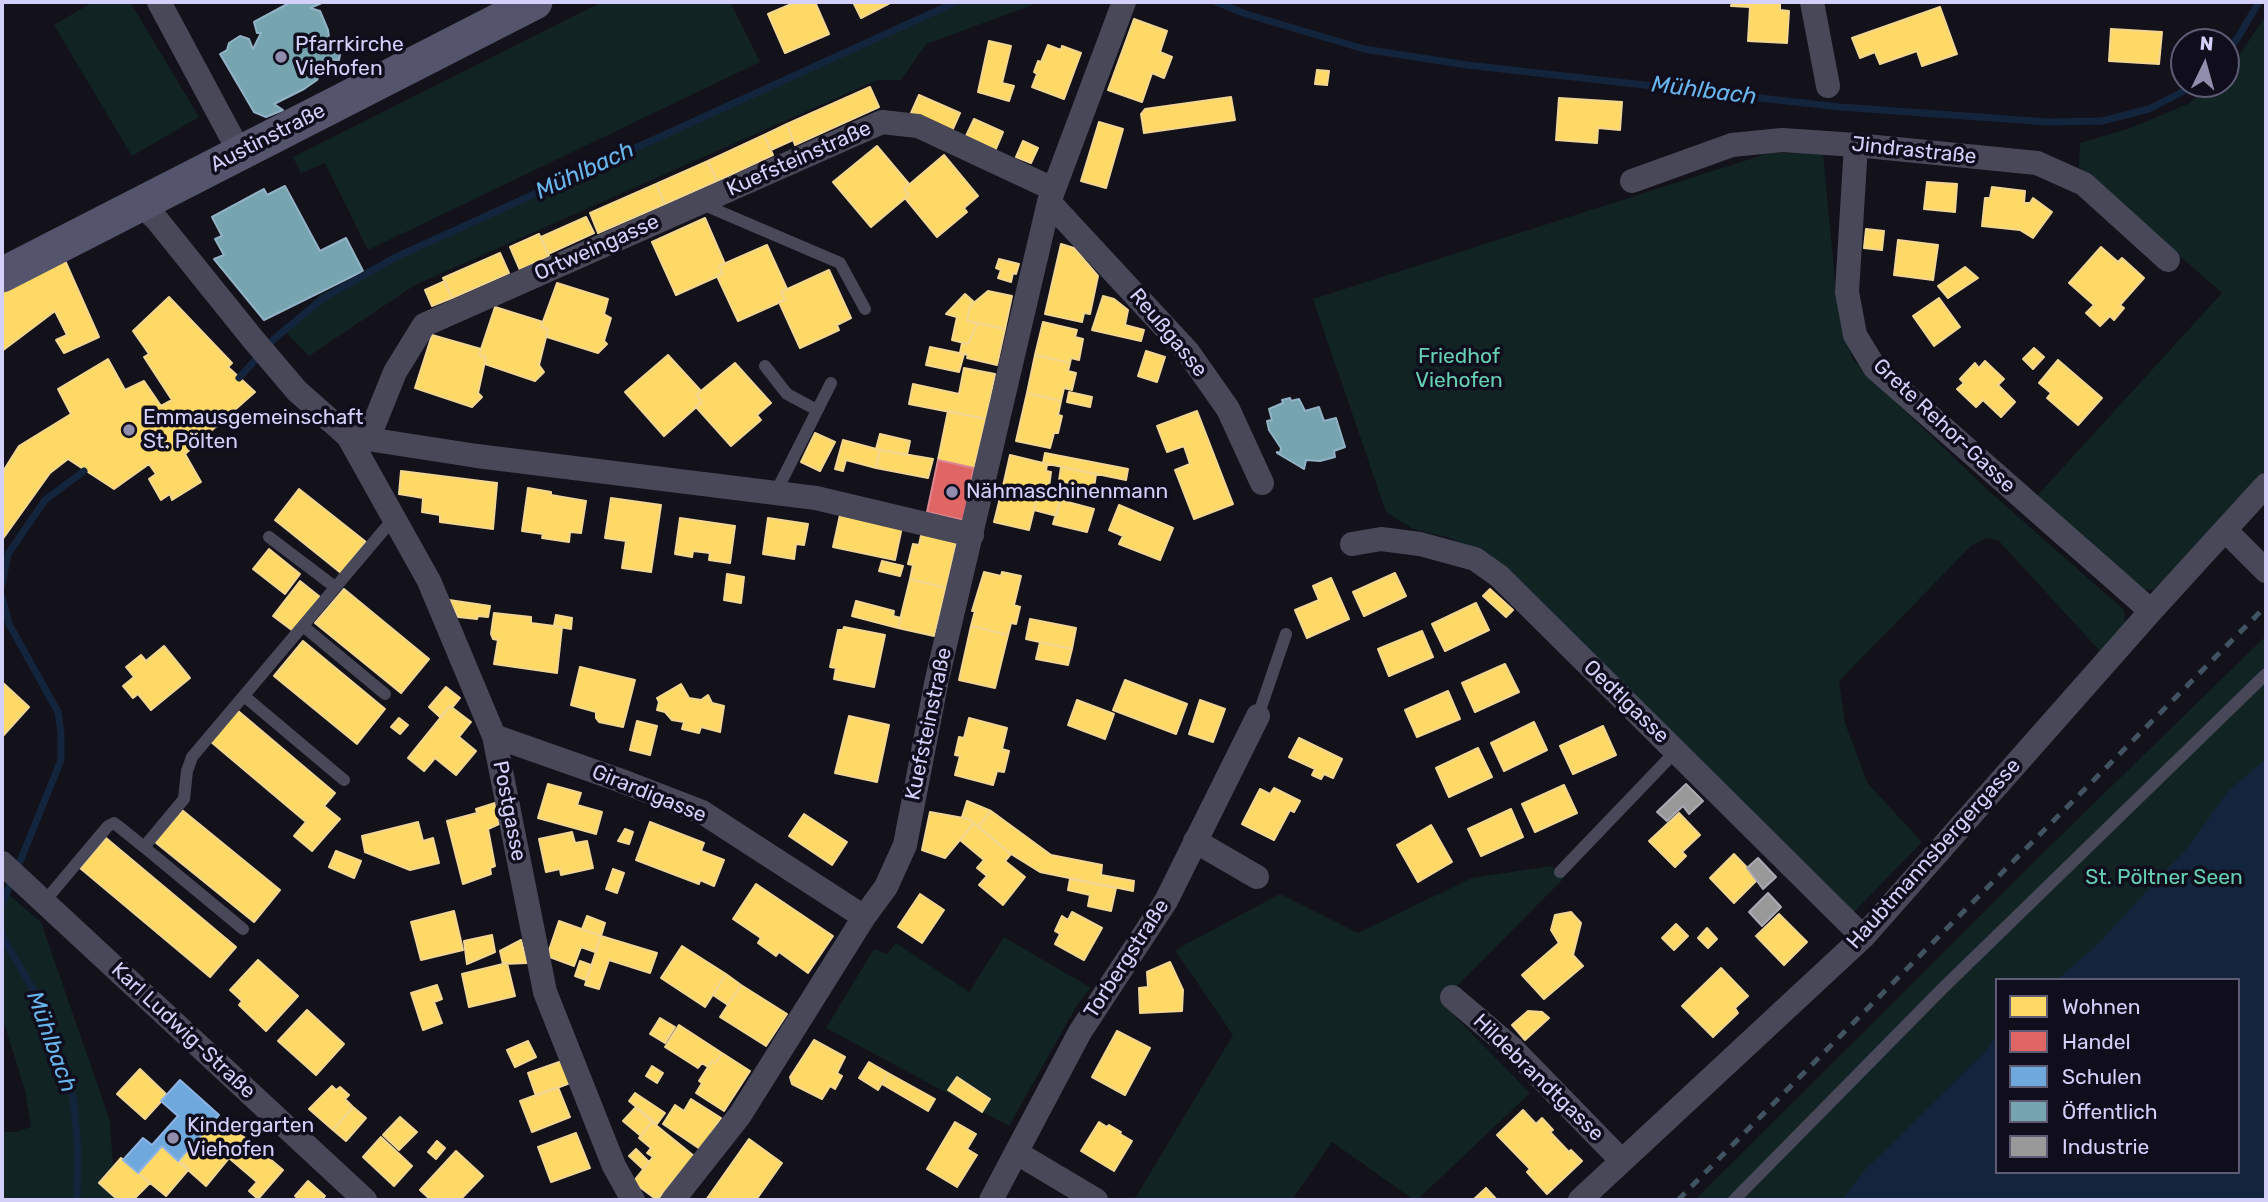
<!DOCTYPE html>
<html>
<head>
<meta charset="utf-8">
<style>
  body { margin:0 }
  #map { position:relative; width:2268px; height:1202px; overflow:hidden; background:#13121a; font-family:Rubik,sans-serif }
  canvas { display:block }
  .frame { position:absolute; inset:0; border:4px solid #d3d0fa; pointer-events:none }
  .legend { position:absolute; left:1995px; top:978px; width:245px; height:196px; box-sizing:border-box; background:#100e1d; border:2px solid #5e5c75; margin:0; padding:9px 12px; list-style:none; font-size:21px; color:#d3d0fa }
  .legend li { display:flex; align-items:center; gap:14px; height:35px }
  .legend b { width:35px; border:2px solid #5e5c75 }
  .north { position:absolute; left:2170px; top:28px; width:70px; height:70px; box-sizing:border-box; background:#100e1d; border:2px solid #5e5c75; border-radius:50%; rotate:5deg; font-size:19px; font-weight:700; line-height:28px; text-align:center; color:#d3d0fa }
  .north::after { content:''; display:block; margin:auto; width:24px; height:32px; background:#908eac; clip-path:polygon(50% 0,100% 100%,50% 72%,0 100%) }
</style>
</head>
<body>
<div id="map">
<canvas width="2268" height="1202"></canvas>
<div class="frame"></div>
<ul class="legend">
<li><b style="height:19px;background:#ffd966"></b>Wohnen</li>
<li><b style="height:19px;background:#e06666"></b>Handel</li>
<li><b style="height:19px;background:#6fa8dc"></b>Schulen</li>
<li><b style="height:19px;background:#76a5af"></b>Öffentlich</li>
<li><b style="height:19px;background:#999"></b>Industrie</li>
</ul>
<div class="north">N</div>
</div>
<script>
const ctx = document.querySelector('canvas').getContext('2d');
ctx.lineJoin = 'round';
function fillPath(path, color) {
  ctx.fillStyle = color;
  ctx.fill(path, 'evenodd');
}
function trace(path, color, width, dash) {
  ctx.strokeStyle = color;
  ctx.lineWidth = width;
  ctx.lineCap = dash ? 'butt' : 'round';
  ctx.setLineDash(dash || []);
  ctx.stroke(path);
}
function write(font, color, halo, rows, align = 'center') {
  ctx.font = font + ' Rubik,sans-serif';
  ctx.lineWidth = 7;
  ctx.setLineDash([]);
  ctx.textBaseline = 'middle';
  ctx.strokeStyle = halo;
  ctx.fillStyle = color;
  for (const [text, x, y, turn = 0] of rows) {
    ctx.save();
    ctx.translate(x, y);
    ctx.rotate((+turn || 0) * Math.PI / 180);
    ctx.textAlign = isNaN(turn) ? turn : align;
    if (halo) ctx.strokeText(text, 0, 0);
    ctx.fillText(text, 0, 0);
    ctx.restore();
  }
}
fillPath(new Path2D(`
  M93,2h37l69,115 -67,39 -78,-131z
  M602,2h128l30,60 -392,188 -43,-87 -24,10 -8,-16z
  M956,2h85l-115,42 -25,36h-24l-462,205 -106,71 -25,-26 37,-36z
  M2266,16v453l-113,121 -18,-2 -99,-91 186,-204 -143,-126 1,-24 51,-15 59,-25 20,-19h16v-15l9,-8z
  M1769,153h54l14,148 15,57 20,22 117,111 135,119 1,14 -25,27 -101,-110 -13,-3 -15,8 -132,135 6,42 23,61 54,58 -68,70 -373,-360 -31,-14 -37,-9 -27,-17 -73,-213z
  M2266,636v564h-571l351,-350zM1997,980h241v192h-241z
  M1551,866l13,12 -123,124 89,91 -113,107h-3l-82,-58 -40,58h-158l99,-165 -58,-85 105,-56 78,39 114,-55z
  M2,889l39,33 69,199 5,79h-113v-68h14l15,-5 -6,-37 -23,-73z
  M1004,937l87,51 -14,17 -68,121 -183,-98 48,-79 13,5 9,-11 73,49z`), '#122324');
fillPath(new Path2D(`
  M2266,759v441h-424l22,-29 118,-116 15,-19v136h241v-192h-181l40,-35 91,-98 41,-57z`), '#13253d');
const homes = new Path2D(`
  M796,2h19l14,32 -44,19 -17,-39z
  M853,2h39l-31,16z
  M1732,2h48v8l9,1 -2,32 -39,-2 2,-34 -19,-1z
  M1940,7l17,47 -35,12 -5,-15 -37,13 -5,-12 -15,6 -8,-20z
  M1134,19l33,12 -7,21 12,5 -8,21 -12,-5 -10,29 -34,-12z
  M2111,29l51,3 -3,32 -50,-3z
  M989,41l22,5 -9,37 12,3 -5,15 -31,-9z
  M1048,45l13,5 1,-4 19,7 -17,46 -32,-12 5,-13 -3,-2 4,-11 3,1z
  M1317,70l12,1 -2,14 -12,-1z
  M870,87l9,20 -84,38 -8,-21z
  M919,95l41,18 -8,18 -41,-18z
  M1231,97l4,23 -91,13 -3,-19 4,-5z
  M1559,98l63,4 -2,28 -22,-2 -1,15 -41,-3z
  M974,119l29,13 -8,19 -30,-13z
  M1099,122l24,7 -17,59 -25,-7z
  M787,124l6,16 -22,10 -7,-15z
  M764,135l9,20 -56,26 -9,-20z
  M1023,141l15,7 -7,15 -15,-6z
  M877,146l32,38 -5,5 5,6 -38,32 -38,-45z
  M944,155l34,41 -14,12 3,4 -30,25 -32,-39 4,-3 -5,-6z
  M708,161l9,20 -52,23 -9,-20z
  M1927,182l30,2 -2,28 -31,-3z
  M656,184l9,20 -67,29 -8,-20z
  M1992,187l33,4 -1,12h6l3,-5 19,14 -19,26 -13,-8 -38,-4 3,-28h5z
  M586,217l8,16 -46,21 -7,-17z
  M705,218l20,46 -6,2 4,8 -47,21 -24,-53z
  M1866,229l18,2 -2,19 -18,-2z
  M539,234l10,22 -29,14 -10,-23z
  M1898,240l40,5 -5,35 -39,-5z
  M1061,244l13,4 24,28 -8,38 -6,-1 -2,9 -37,-8z
  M767,245l20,44 -6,3 4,8 -47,21 -21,-45 6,-2 -4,-8z
  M2101,247l17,15 4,-4 22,20 -24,27 4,3 -10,12 -4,-4 -10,10 -14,-13 8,-8 -25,-22z
  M500,253l9,20 -57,25 -9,-20z
  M63,256l36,81 -35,16 -8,-13 11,-5 -12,-24 -53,40v-58l26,-19z
  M999,259l20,5 -3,10 -3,-1 -2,9 -13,-4 3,-8 -5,-2z
  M1965,267l13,11 -30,20 -10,-12z
  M829,270l22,48 -14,7 2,5 -39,18 -21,-46 6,-2 -4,-8z
  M445,281l7,17 -20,8 -7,-16z
  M557,283l51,16 -4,15 7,4 -7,23 3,3 -9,9 -51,-16 1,-8 -7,-2z
  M988,291l24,5 -7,33 -38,-8 3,-15z
  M965,294l9,8 -4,4 -3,15 11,2 -10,21 -16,-4 5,-23 -11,-3z
  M1103,296l11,3 14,11 -3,15 19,5 -3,11 -49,-11z
  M169,297l63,66 -4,4 27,25 -70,62 16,28 -29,18 -2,-6 -9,6 -12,-21 7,-5 -7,-10 -35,25 -46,-30 -18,14 -48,67v-67l17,-27 52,-32 -13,-25 50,-30 17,31 19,-9 17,25 11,-6 -28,-43 5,-3 -16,-23z
  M1939,298l21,29 -26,19 -21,-30z
  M495,307l48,15 -2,5 7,2 -9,36 5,7 -9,9 -50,-17 1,-7 -7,-2z
  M1043,322l34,8 -2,7 8,2 -4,21 -8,-2 -1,5 -35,-8z
  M978,323l27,6 -8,36 -30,-7 1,-3 -8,-2 2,-10 6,1z
  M432,335l49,14 -2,6 7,2 -8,36 4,4 -10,10 -57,-19z
  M930,347l34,7 -5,18 -33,-7z
  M2034,348l10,9 -11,12 -10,-10z
  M1146,351l19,6 -8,25 -19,-6z
  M668,355l33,36 -5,4 6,7 -38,34 -39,-44z
  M1035,355l35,8 -2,8 8,2 -4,17 -8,-2 -3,13 -34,-8z
  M2058,360l44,38 -24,27 -31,-27 4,-5 -12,-10z
  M1985,361l19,18 -6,6 17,17 -14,15 -18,-17 -7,7 -19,-18 7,-6 -4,-4 15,-16 4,5z
  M735,363l36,40 -14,12 4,5 -30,26 -35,-39 6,-5 -6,-7z
  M964,368l31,6 -9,45 -77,-15 4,-20 46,10z
  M1069,392l23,5 -2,10 -23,-5z
  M1027,393l34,8 -3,14 4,1 -4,17h-4l-4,15 -34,-7z
  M948,411l38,8 -12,49 -36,-8z
  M1197,411l36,93 -39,15 -19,-49 15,-6 -6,-18 -17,6 -10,-26z
  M815,433l20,9 -15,29 -19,-9z
  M880,434l30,7 -3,14 -31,-6z
  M843,440l37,10 -4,18 -30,-8 -3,11 -8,-2z
  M880,450l53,9 -5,19 -52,-10z
  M1045,453l83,16 -2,11 -83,-17z
  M1010,455l37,9 -1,7 5,1 -2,15 -6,-2 -2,9 -38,-8z
  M1061,467l35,7 -2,14 -35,-7z
  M401,471l96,12 -4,46 -53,-7v-7l-18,-3 1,-14 -24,-4z
  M1003,486l35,8 -9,36 -35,-8z
  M528,488l23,4v3l35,6 -5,32 -11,-1 -1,10 -27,-4 1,-4 -21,-3z
  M299,489l67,53 -25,31 -66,-53z
  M1038,494l22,6 -3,16 -23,-6z
  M611,498l50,7 -10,67 -29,-4 4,-27 -21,-3z
  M1060,500l34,9 -7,23 -34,-8z
  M1119,505l54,23 -13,32 -41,-16 4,-8 -14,-6z
  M840,515l62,12 -7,33 -62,-13z
  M680,518l55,8 -5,37 -21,-3 1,-7 -17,-2 -1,6 -17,-3z
  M768,518l40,6 -4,21 -8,-1 -2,15 -31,-5z
  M922,531l35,8 -11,49 -36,-9 3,-14 -5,-1 5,-20 6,1z
  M269,549l31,25 -15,20 -32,-25z
  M882,561l21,5 -3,10 -21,-5z
  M984,572l17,4 1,-4 19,4 -7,29 6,2 -4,17 -5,-1 -3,12 -37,-9 4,-15h-3z
  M1395,573l11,23 -42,20 -11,-24z
  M727,574l17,3 -3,26 -17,-3z
  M1331,578l18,41 -42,19 -12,-28 24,-10 -6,-14z
  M910,579l36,9 -12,48 -36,-8z
  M300,581l20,16 -27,34 -20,-15z
  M344,589l85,70 -28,34 -86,-70z
  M1490,589l23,21 -7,7 -23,-21z
  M449,600l41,6 -2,11 -10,-1 -1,3 -19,-2z
  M856,601l38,10 -1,5 8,2 -3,10 -46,-12z
  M1476,603l13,27 -44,21 -13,-27z
  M494,613l37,4v6l31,4 -5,46 -63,-9 4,-24 -5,-1 -2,-5z
  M556,615l16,3 -1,11 -17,-3z
  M1030,619l46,9 -4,21 -46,-10z
  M971,626l37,9 -13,53 -36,-8z
  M844,627l41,8 -11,52 -40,-8 2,-11 -6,-1 8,-37h5z
  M1422,631l11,26 -44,19 -11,-27z
  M303,641l82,68 -28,35 -83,-68z
  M1040,642l32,7 -4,16 -32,-6z
  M164,646l26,32 -39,32 -13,-16 -5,4 -10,-12 11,-9 -8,-10 15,-12 5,6z
  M1505,664l14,28 -44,20 -13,-29z
  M580,667l55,13 -12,47 -24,-5 -3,-4v-6l-25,-7z
  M1125,680l62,24 -11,30 -63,-24z
  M2,682l27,25 -27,30z
  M681,684l8,14 12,2 7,-5 4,8 12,3 -4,26 -19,-5 -2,6 -17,-4 2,-7 -12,-2 -7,-8 -8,-2 2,-8 -2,-4z
  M446,687l14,11 -8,10 -2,-2 -10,11 -11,-10z
  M1448,691l12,28 -43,18 -12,-27z
  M1077,700l37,14 -9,25 -37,-14z
  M1200,700l25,9 -12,33 -24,-8z
  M450,706l21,16 -12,15 17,14 -20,24 -21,-17 -11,13 -16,-13z
  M237,710l98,83 -11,13 16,13 -28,32 -18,-15 12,-14 -96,-81z
  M849,716l40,9 -12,57 -42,-9z
  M399,718l9,7 -8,9 -9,-7z
  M969,718l38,10 -5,21 7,2 -5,21 -7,-1 -4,14 -38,-10 5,-19 -5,-1 4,-18 5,1z
  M637,721l20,5 -7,29 -20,-5z
  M1534,722l13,28 -43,21 -13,-28z
  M1603,726l13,29 -43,19 -13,-28z
  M1299,738l43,21 -9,19 -9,-4 -3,5 -9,-4 3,-6 -26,-12z
  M1478,748l14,29 -43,20 -13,-29z
  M548,784l33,9 -4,12 25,7 -6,22 -58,-16z
  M1564,785l13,28 -42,19 -13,-28z
  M1274,788l26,13 -6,11 -4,-2 -16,30 -32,-16 18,-35 10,5z
  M967,801l24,10 -13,16 -9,-8 -7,-2z
  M495,803l4,21 -11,5 7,37 -5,2 1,6 -28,10 -16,-63 30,-8 -1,-4z
  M1511,809l12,28 -42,19 -13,-27z
  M182,810l98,80 -26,32 -99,-80z
  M991,811l60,44 51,10 -1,10 33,6 -1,10 -93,-19 -29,-18 -33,-27z
  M930,812l39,7 5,4 -29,35 -23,-8z
  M1679,813l21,22 -18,17 4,4 -11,11 -26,-26z
  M804,814l43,28 -15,23 -43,-29z
  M418,822l5,19 10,-3 6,25 -29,7 -45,-18 -3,-16z
  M650,822l54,21 -3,8 23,9 -10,26 -14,-6 -1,4 -63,-24z
  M974,823l37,31 -6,7 20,16 -22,28 -24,-20 8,-9 -10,-8 7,-8 -24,-20z
  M1431,825l21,37 -34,20 -21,-37z
  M625,829l8,3 -4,12 -11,-3z
  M572,832l3,11 12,-2 6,27 -32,7 -1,-6 -14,3 -7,-33z
  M106,838l130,109 -26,30 -130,-109z
  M336,851l25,10 -7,17 -25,-11z
  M1734,854l24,25 -24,24 -24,-25z
  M613,869l11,4 -7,20 -11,-4z
  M1070,879l46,9 -5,23 -23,-5 2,-11 -22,-5z
  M756,884l77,52 -25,37 -29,-21 -3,4 -18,-13 3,-5 -28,-19z
  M920,894l24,16 -22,33 -24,-16z
  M454,911l9,39 -42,10 -10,-38z
  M1072,912l30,16 -18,32 -29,-16 5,-10 -5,-3 7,-15 6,4z
  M1571,912l10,11 -8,32 10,11 -39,33 -22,-24 37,-32 -8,-13 4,-15z
  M1779,914l28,28 -23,23 -28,-29z
  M587,916l18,7 -4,13 -19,-7z
  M559,921l42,15 -6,16 -14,-5 -7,19 -27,-10z
  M1676,924l12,12 -14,14 -12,-12z
  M1707,928l10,11 -9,9 -10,-10z
  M492,935l3,17 -28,12 -3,-23z
  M601,936l56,17 -7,20 -41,-13 -10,29 -14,-4z
  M521,940l6,23 -24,1 -3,-13z
  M682,946l44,28 -21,33 -44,-29z
  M258,960l40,36 -32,35 -27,-26 3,-4 -12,-11z
  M580,961l11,4 -5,15 -11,-4z
  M1170,962l13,28 -1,21 -42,2 -1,-25 9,-1 -1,-15z
  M507,963l8,33 -46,11 -7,-33z
  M1721,968l27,28 -13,12 3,5 -25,24 -31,-31z
  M726,974l15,11 -13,20 -15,-10z
  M437,985l5,14 -8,3 8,21 -19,7 -12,-37z
  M741,985l46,29 -21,32 -46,-29z
  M307,1010l37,34 -28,31 -38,-34z
  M1528,1011l14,1 7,6 -24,22 -13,-15z
  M660,1018l15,9 -10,16 -15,-9z
  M679,1025l43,28 -7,10 -3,-2 -4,6 -6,-4 -4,5 -33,-21z
  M1117,1031l33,17 -25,47 -33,-18z
  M814,1040l31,17 -8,16 5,3 -7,13 -5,-3 -8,13 -30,-15 -2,-7z
  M528,1041l8,16 -21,10 -8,-17z
  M722,1053l28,18 -26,40 -28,-18 6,-10 -3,-2 9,-14 4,-6 3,2z
  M562,1061l8,22 -34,13 -8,-23z
  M869,1062l19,11 -10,17 -19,-12z
  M652,1066l11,7 -6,10 -11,-7z
  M140,1069l27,26 -22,24 -28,-25z
  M888,1073l47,26 -7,12 -46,-27z
  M957,1077l33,22 -8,13 -34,-22z
  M332,1086l4,4 4,-3 9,8 -4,4 8,8 -20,23 -24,-21z
  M558,1087l12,30 -38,15 -12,-31z
  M635,1093l30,20 -8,11 -28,-23z
  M691,1099l30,19 -21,31 -37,-25 12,-19 9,6z
  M353,1107l13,11 -20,23 -13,-11z
  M636,1107l16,15 -11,14 -18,-15z
  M1523,1110l13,14 6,-6 11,12 -3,2 19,20 2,-2 11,11 -35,33 -20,-22 3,-3 -33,-34z
  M400,1117l17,15 -18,18 -16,-15z
  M652,1122l42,34 -37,44 -24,-18 20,-25 -6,-4 4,-5 -12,-10z
  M955,1122l21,12 -9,15 10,6 -20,32 -30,-18z
  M1099,1122l8,5 2,-2 12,7 -1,2 12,7 -18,30 -33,-20z
  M212,1124l13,11 7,-8 51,43 -25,29 -9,-8 8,-9 -28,-24 -23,28 -28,-25z
  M576,1133l14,35 -39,14 -13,-35z
  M381,1137l31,29 -18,20 -31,-29z
  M749,1139l33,24 -26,37h-50z
  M437,1141l8,7 -9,11 -8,-7z
  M162,1146l27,23 -23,27 -28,-23z
  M636,1149l13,13 -6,7 -14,-13z
  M456,1151l27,25 -23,24h-29l-11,-10z
  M121,1158l29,25 -17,17h-15l-19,-17z
  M308,1181l17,15 -4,4h-21l-5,-4z
  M1486,1188l11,12h-24z`);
fillPath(homes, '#ffd966');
trace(homes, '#f2d692', 2);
const shops = new Path2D(`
  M938,460l36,8 -11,52 -36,-8z`);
fillPath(shops, '#e06666');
trace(shops, '#dc8692', 2);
const schools = new Path2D(`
  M180,1080l39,35 -41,46 -16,-15 -24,27 -15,-13 20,-22 9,7 26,-29 -17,-15z`);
fillPath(schools, '#6fa8dc');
trace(schools, '#8db4e5', 2);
const public = new Path2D(`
  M291,2h33l-14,6 10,3 8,19 2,15 11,4 -2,11h-12l-10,20 -13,9 -30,15 9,6 -17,7 -12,-5 -34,-58 7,-4 2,-7 11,-7 9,3 4,10 8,-16h-4l-3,-11z
  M285,186l35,65 26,-13 17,33 -99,49 -50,-61 10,-4 -9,-16 7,-3 -10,-19 52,-28 3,6z
  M1290,398l1,3 8,-2 6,12 14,-4 5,14 12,-3 9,29 -11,4 1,6 -15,4 -14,-1 -2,9 -27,-16v-1l3,1 1,-5 -12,-18 -2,-9 5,-1 -3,-11 14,-6 -1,-3z`);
fillPath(public, '#76a5af');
trace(public, '#92b2c6', 2);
const industry = new Path2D(`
  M1686,784l17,17 -14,13 -6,-8 -16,15 -10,-9z
  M1758,858l18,19 -13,12 -16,-21z
  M1768,893l13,14 -19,19 -13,-14z`);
fillPath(industry, '#999');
trace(industry, '#aaaab6', 2);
trace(new Path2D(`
  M1216,2l30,12 118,35 103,16 373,42 209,15 53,-1 47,-12 33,-17 11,-8
  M2226,52l11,-13 22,-37
  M239,378l35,-39 48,-40 72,-41 562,-256
  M2,584l6,-30 37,-54 39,-29
  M2,597l7,27 49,88 3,21v27l-44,109
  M2,905l10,-25
  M2,932l1,6 31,53 39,107 5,49 -1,53`), '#13253d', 7);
trace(new Path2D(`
  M702,204l138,59 25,46
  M765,366l22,28 30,16
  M776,492l55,-109
  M269,537l66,50
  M303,626l82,68
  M244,696l100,84
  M1258,716l28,-82
  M1560,872l116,-121
  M44,902l64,-76 6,-3 4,3 26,21
  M243,929l-99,-82 40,-48 3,-28 5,-14 202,-239
  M1734,1200l209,-212 323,-314`), '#484859', 12);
trace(new Path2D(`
  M159,2l81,151
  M1812,2l16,84
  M1856,145l-9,147 8,43 20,33 276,243
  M1632,181l100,-36 50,-5 74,5 181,18 47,21 84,76
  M1049,202l139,150 40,57 34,74
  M140,203l17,17 95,118 45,53 51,45 129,20 339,42 156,37
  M348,436l81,145 65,155 51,256 69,174 19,34
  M368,439l27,-67 29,-47 458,-203 36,4 135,63
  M2225,530l41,41
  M1352,544l29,-5 39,5 55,15 24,17 364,361
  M494,736l125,44 83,32 162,105
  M1195,841l62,36
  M2,863l363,337
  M1452,997l61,52 109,112
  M1017,1153l79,47
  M673,1200l67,-85 124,-198 22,-30 19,-42 32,-166 112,-477 75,-200
  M991,1200l89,-168 86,-131 92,-185
  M1580,1200l283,-263 288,-326 115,-126`), '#484859', 24);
trace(new Path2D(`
  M2,275l533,-273`), '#54546c', 35);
trace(new Path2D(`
  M1678,1200l588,-594`), '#415360', 5, [10, 9]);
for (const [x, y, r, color] of [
  [281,57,7,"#908eac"],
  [129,430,7,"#908eac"],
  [952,492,7,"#908eac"],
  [173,1138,7,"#908eac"]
]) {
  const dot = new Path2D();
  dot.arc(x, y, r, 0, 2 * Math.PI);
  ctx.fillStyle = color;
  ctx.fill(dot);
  trace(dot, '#100e1d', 2.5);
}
write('21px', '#d3d0fa', '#100e1d', [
  ["Pfarrkirche",295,45],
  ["Viehofen",295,69],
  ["Emmausgemeinschaft",143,418],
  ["St. Pölten",143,442],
  ["Nähmaschinenmann",966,492],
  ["Kindergarten",187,1126],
  ["Viehofen",187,1150]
], 'left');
write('21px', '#d3d0fa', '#100e1d', [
  ["Austinstraße",268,138,-27],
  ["Jindrastraße",1914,151,6],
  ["Kuefsteinstraße",799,159,-24],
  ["Ortweingasse",597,248,-24],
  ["Reußgasse",1168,333,50],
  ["Grete Rehor-Gasse",1944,426,43],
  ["Oedtlgasse",1626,702,44],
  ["Kuefsteinstraße",929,724,-78],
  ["Girardigasse",649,794,22],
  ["Postgasse",509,811,79],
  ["Haubtmannsbergergasse",1934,854,-48],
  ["Torbergstraße",1127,959,-57],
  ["Karl Ludwig-Straße",183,1031,43],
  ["Hildebrandtgasse",1538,1078,44]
]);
write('21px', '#65d1b2', '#100e1d', [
  ["Friedhof",1459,357],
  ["Viehofen",1459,381],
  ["St. Pöltner Seen",2164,878]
]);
write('italic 23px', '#69b5ee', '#100e1d', [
  ["Mühlbach",1704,91,7],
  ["Mühlbach",585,171,-25],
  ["Mühlbach",51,1042,70]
]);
</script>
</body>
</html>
